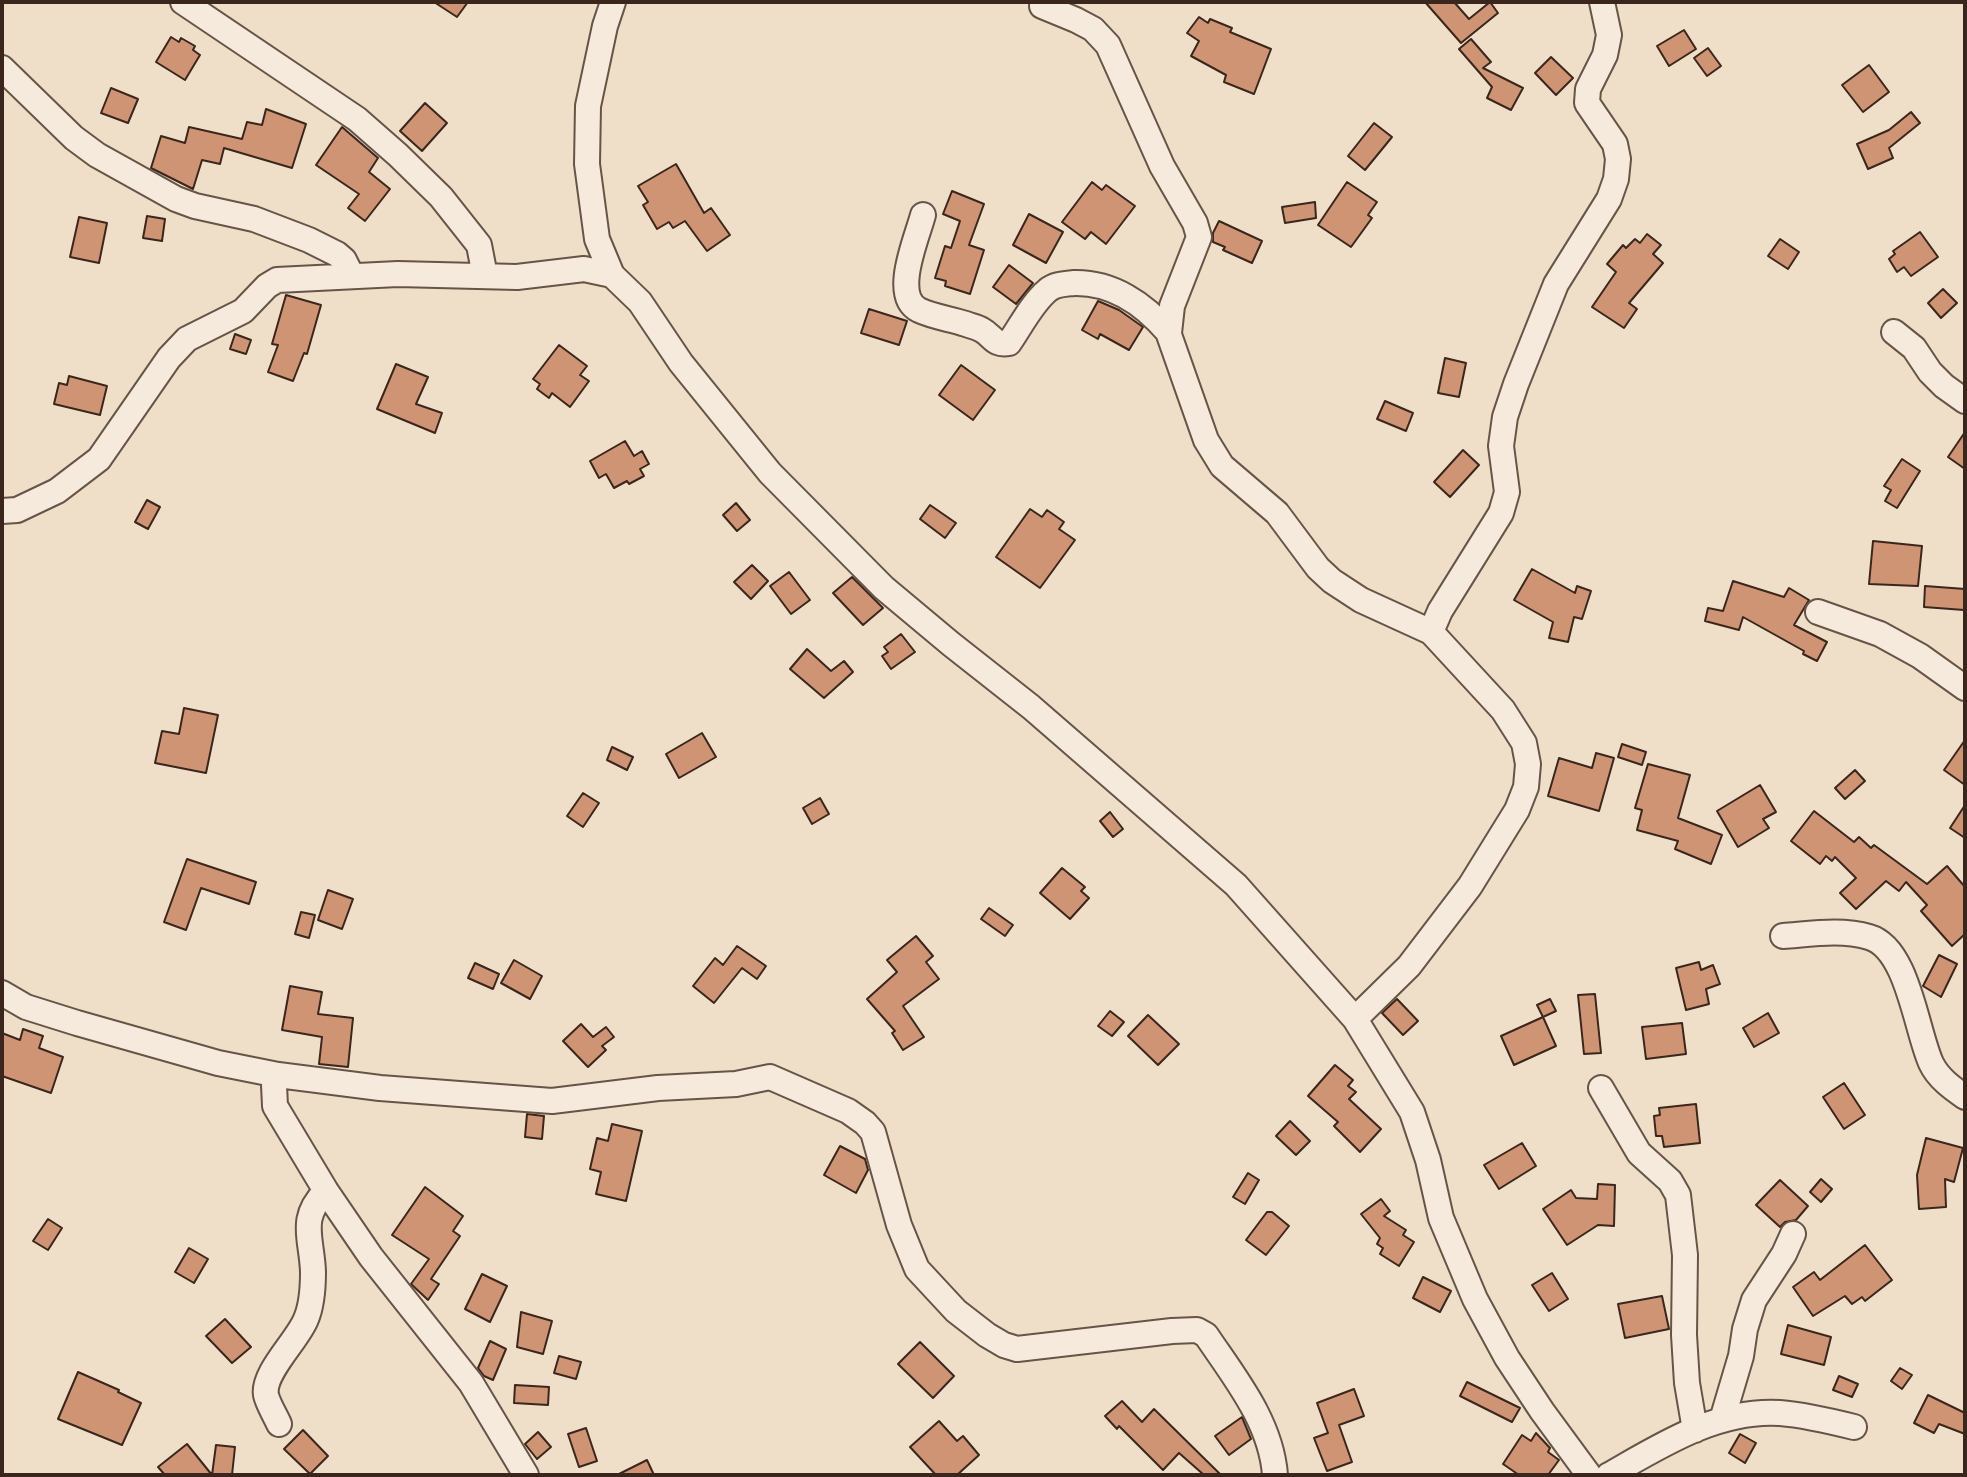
<!DOCTYPE html>
<html>
<head>
<meta charset="utf-8">
<style>
  body { margin:0 }
  #map { position:relative; width:1967px; height:1477px; overflow:hidden; background:#efdfc8; font-family:"Libre Bodoni",serif }
  canvas { display:block }
  .frame { position:absolute; inset:0; border:4px solid #3a261c; pointer-events:none }
</style>
</head>
<body>
<div id="map">
<canvas width="1967" height="1477"></canvas>
<div class="frame"></div>
</div>
<script>
const ctx = document.querySelector('canvas').getContext('2d');
ctx.lineJoin = 'round';
function fillPath(path, color) {
  ctx.fillStyle = color;
  ctx.fill(path, 'evenodd');
}
function trace(path, color, width, dash) {
  ctx.strokeStyle = color;
  ctx.lineWidth = width;
  ctx.lineCap = dash ? 'butt' : 'round';
  ctx.setLineDash(dash || []);
  ctx.stroke(path);
}
const building = new Path2D(`
  M434,2h34l-11,15z
  M1425,2h29l15,17 21,-17 8,11 -37,30z
  M1199,17l9,6 2,-4 22,9 -2,4 41,17 -17,45 -30,-12 2,-7 -35,-19 8,-15 -12,-8z
  M1684,30l12,19 -27,17 -12,-20z
  M171,37l8,5 2,-4 14,8 -2,4 7,5 -15,25 -29,-18z
  M1471,39l20,23 -8,6 40,20 -12,22 -24,-12 5,-11 -33,-38z
  M1708,48l13,18 -14,10 -13,-18z
  M1551,57l22,21 -17,17 -21,-22z
  M1869,65l20,27 -26,20 -21,-27z
  M111,88l27,11 -10,24 -27,-10z
  M425,103l22,20 -25,28 -22,-20z
  M266,109l40,15 -14,44 -68,-20 -4,16 -18,-4 -9,29 -42,-21 10,-32 24,7 4,-16 53,12 5,-17 15,3z
  M1911,112l9,11 -31,25 4,10 -25,11 -11,-25 32,-14z
  M1374,123l18,14 -27,33 -17,-14z
  M342,127l36,31 -9,14 21,17 -25,32 -17,-13 11,-14 -43,-29z
  M676,164l28,49 7,-5 19,27 -23,16 -22,-30 -12,7 -4,-6 -12,7 -14,-24 5,-3 -10,-16z
  M1092,182l10,8 4,-5 29,21 -29,38 -15,-12 -6,7 -23,-17z
  M1347,182l30,20 -9,13 4,3 -21,29 -33,-22z
  M952,191l32,13 -15,41 15,5 -14,44 -25,-8 1,-5 -11,-3 10,-32 6,2 9,-27 -17,-7z
  M1315,202l1,16 -31,5 -3,-16z
  M1029,214l34,18 -17,31 -33,-18z
  M147,216l18,3 -3,22 -19,-3z
  M79,217l28,6 -8,40 -29,-6z
  M1219,221l43,20 -10,22 -29,-13 2,-3 -12,-5v-9z
  M1920,232l18,25 -27,19 -7,-9 -7,5 -8,-13 6,-5 -2,-3z
  M1647,234l14,11 -8,9 10,9 -34,40 8,6 -13,19 -32,-21 24,-35 -9,-8 16,-19 3,3 9,-9 5,4z
  M1780,239l19,13 -11,17 -20,-13z
  M1009,265l24,18 -17,21 -23,-17z
  M1943,289l14,14 -16,15 -13,-15z
  M286,295l35,10 -14,49 -3,-1 -11,28 -25,-9 10,-27 -6,-1z
  M1098,301l21,9 24,17 -14,23 -29,-16 -2,5 -16,-9z
  M869,309l38,12 -8,24 -38,-12z
  M235,334l16,6 -5,14 -16,-5z
  M559,345l28,21 -7,9 9,6 -19,26 -18,-14 -3,5 -12,-9 3,-5 -7,-5z
  M1445,358l21,5 -7,34 -21,-4z
  M396,364l32,13 -12,27 26,9 -7,20 -58,-24z
  M961,365l34,25 -22,30 -34,-25z
  M69,376l38,10 -7,29 -46,-11 5,-21 8,2z
  M1385,401l28,12 -7,18 -29,-12z
  M1965,432v37l-17,-12z
  M625,441l9,15 8,-5 7,13 -9,5 4,7 -15,8 -2,-3 -13,7 -8,-14 -7,4 -9,-17z
  M1463,450l16,15 -29,32 -16,-15z
  M1902,459l18,12 -23,37 -12,-7 6,-11 -7,-4z
  M147,500l13,7 -12,22 -13,-7z
  M736,503l14,17 -13,11 -14,-16z
  M930,505l26,18 -11,15 -25,-19z
  M1030,509l12,8 5,-7 17,12 -5,7 16,11 -35,48 -44,-31z
  M1873,541l49,5 -4,40 -49,-2z
  M752,565l16,16 -17,18 -17,-17z
  M1532,569l43,24 2,-7 14,5 -9,28 -8,-2 -6,25 -19,-4 4,-16 -39,-22z
  M789,572l21,28 -19,14 -21,-28z
  M852,577l31,31 -20,17 -30,-32z
  M1733,581l51,16 5,-9 20,12 -15,25 33,17 -10,19 -14,-7 1,-3 -61,-34 -4,13 -34,-9 3,-13 15,3z
  M1925,586l40,3 -1,21 -40,-3z
  M901,634l14,18 -24,17 -9,-13 6,-4 -4,-5z
  M807,649l24,22 13,-10 9,11 -29,26 -34,-29z
  M184,708l34,7 -12,58 -51,-10 7,-32 17,3z
  M702,733l14,24 -37,21 -13,-24z
  M1965,740v45l-21,-15z
  M1622,744l24,8 -4,13 -24,-8z
  M612,747l21,10 -6,13 -20,-10z
  M1596,753l18,5 -15,53 -51,-15 11,-38 33,10z
  M1648,764l42,11 -12,43 44,17 -11,29 -36,-15 3,-8 -41,-11 5,-20 -7,-2z
  M1855,770l10,11 -20,18 -10,-11z
  M1760,785l16,27 -13,7 6,9 -31,19 -21,-36z
  M583,793l16,10 -16,24 -16,-11z
  M820,798l9,16 -17,10 -9,-16z
  M1965,805v33l-15,-10z
  M1814,811l40,31 5,-5 12,11 3,-3 53,39 20,-18 18,21v47l-13,12 -31,-35 6,-6 -21,-23 -7,9 -13,-10 -30,28 -16,-16 16,-15 -21,-21 -3,4 -6,-5 -6,8 -29,-23z
  M1110,812l13,17 -10,8 -13,-16z
  M187,859l69,23 -7,22 -48,-16 -15,42 -22,-8z
  M1062,868l23,19 -4,4 8,7 -19,21 -30,-26z
  M328,890l25,9 -11,30 -24,-9z
  M989,908l24,17 -8,11 -24,-17z
  M301,912l14,3 -6,23 -14,-4z
  M916,936l17,20 -7,6 13,17 -36,27 21,31 -21,13 -11,-17 3,-2 -28,-32 30,-27 -10,-12z
  M737,946l29,20 -9,13 -15,-11 -28,35 -21,-17 22,-28 8,7z
  M1939,955l18,9 -16,33 -18,-11z
  M514,960l28,16 -12,23 -29,-16z
  M1699,962l2,8 12,-5 7,19 -14,5 3,15 -23,6 -10,-42z
  M475,963l24,11 -6,15 -25,-11z
  M290,986l32,6 -4,22 35,4 -5,49 -29,-3 3,-27 -40,-7z
  M1595,994l6,59 -17,1 -6,-59z
  M1397,999l21,22 -15,14 -21,-22z
  M1550,999l6,12 -13,6 13,29 -42,19 -13,-29 42,-19 -6,-12z
  M1110,1011l14,11 -12,14 -14,-10z
  M1768,1013l11,20 -25,14 -11,-19z
  M1148,1015l31,29 -21,21 -30,-29z
  M1682,1023l4,31 -40,5 -4,-32z
  M581,1024l12,13 13,-10 8,10 -12,9 4,4 -18,17 -25,-26z
  M23,1029l20,7 -4,12 24,9 -12,36 -49,-17v-43l18,7z
  M1335,1065l18,15 -5,6 8,6 -7,7 32,30 -21,23 -26,-26 4,-4 -30,-26z
  M1844,1083l21,32 -21,14 -21,-32z
  M1696,1104l4,39 -36,4 -2,-11h-6l-2,-20 6,-1 -1,-7z
  M527,1114l17,2 -2,23 -17,-2z
  M1290,1121l20,20 -14,14 -20,-19z
  M612,1124l30,7 -16,70 -30,-7 5,-22 -11,-3 7,-31 11,3z
  M1926,1138l37,10 -9,34 -9,-3 1,28 -27,2 -2,-34z
  M1522,1143l14,23 -37,23 -15,-24z
  M840,1146l25,13 3,11 -12,23 -32,-18z
  M1248,1173l11,7 -14,24 -12,-7z
  M1821,1179l11,10 -11,13 -11,-10z
  M1780,1180l28,26 -12,14 -11,2 -5,5 -24,-22z
  M1598,1184l17,1 -1,41 -16,-1 -31,20 -24,-36 28,-19 5,8 21,1z
  M425,1187l38,29 -10,15 7,5 -29,43 8,5 -11,16 -17,-16 18,-25 -37,-24z
  M1381,1199l9,12 -6,5 22,14 -3,5 11,7 -15,24 -19,-12 3,-6 -6,-4 3,-6 -19,-24z
  M1267,1212h5l17,14 -23,29 -20,-15z
  M48,1219l14,9 -14,22 -15,-9z
  M1865,1245l27,35 -27,21 -3,-4 -10,7 -7,-8 -32,20 -20,-29 21,-15 6,8z
  M189,1248l19,11 -14,24 -19,-11z
  M1552,1273l16,26 -19,12 -17,-26z
  M482,1274l25,12 -17,36 -25,-13z
  M1423,1277l28,14 -11,21 -27,-14z
  M1662,1296l7,33 -44,9 -7,-34z
  M521,1312l31,9 -9,33 -26,-7z
  M225,1319l26,28 -19,16 -26,-27z
  M1788,1325l43,12 -7,28 -43,-11z
  M490,1341l16,8 -13,31 -9,-4 -6,-8z
  M920,1342l34,34 -21,22 -35,-34z
  M559,1356l22,6 -5,17 -22,-6z
  M1900,1368l12,7 -10,14 -11,-8z
  M78,1372l41,18 -1,2 23,11 -19,42 -64,-26z
  M1839,1376l19,8 -6,13 -19,-7z
  M1467,1382l53,26 -8,14 -52,-26z
  M515,1385l34,2 -1,18 -34,-2z
  M1354,1389l10,27 -25,9 13,37 -25,9 -13,-33 14,-5 -11,-30z
  M1928,1395l37,18v21l-26,-10 -5,9 -20,-10z
  M1122,1401l20,21 12,-13 67,66h-17l-25,-22 -16,17 -44,-44 -2,3 -12,-13z
  M1242,1417l9,22 -22,16 -14,-19z
  M939,1421l18,20 6,-5 16,19 -22,20h-21l-26,-28z
  M586,1428l11,33 -18,6 -11,-33z
  M303,1430l25,26 -18,18 -26,-25z
  M538,1432l13,15 -14,12 -12,-15z
  M1536,1433l14,15 -2,4 11,8 -11,15h-29l-16,-11 19,-29 9,6z
  M1740,1434l16,9 -11,20 -16,-10z
  M187,1444l25,31 4,-30 19,2 -3,28h-67l-7,-8z
  M647,1460l7,15h-37z`);
fillPath(building, '#cf9474');
trace(building, '#3a261c', 2);
const minor = new Path2D(`
  M183,2l174,117 41,36 43,42 38,48 6,31
  M613,2l-8,24 -17,80 -1,58 10,75 15,36 28,27 41,61 89,110 114,115 67,56 80,63 205,178 119,134 57,93 16,48 13,58 34,81 32,59 35,53 47,64
  M1042,6l34,14 17,9 15,16 54,121 33,57 4,14 -27,69 -3,27
  M2,68l72,70 23,17 79,44 19,7 59,13 55,21 28,14 7,6 8,16
  M923,215c-6,23 -32,81 -4,95 15,7 32,9 47,14 5,2 11,3 16,6 11,6 12,16 27,13 12,-17 23,-40 39,-53 7,-6 17,-6 26,-7 38,-1 70,21 94,49l38,108 16,26 55,47 41,55 14,13 29,19 70,32 72,78 21,33 4,21 -2,23 -9,23 -47,76 -61,80 -54,53
  M1894,332l20,16 16,24 14,14 21,15
  M2,511l15,-1 40,-19 42,-32 70,-101 18,-19 56,-28 24,-25 10,-6 121,-6 119,3 67,-8 28,6
  M1818,612l62,22 40,22 45,32
  M1431,632l9,-21 61,-98 6,-21 -6,-46 4,-29 11,-33 40,-100 53,-85 7,-20 2,-20 -3,-15 -28,-41 1,-14 17,-34 4,-20 -7,-33
  M1783,936c28,-2 59,-7 86,1 39,11 47,93 62,126 7,15 21,25 34,34
  M2,993l24,14 51,16 141,40 60,12 102,13 172,13 106,-13 78,-4 34,-7 78,34 17,12 8,9 26,93 18,44 39,42 31,24 17,10 13,4 155,-18 25,-1 9,5c29,43 65,87 69,140
  M278,1075l-4,10 1,21 51,85 45,66 100,126 55,92
  M1601,1088l38,65 31,28 8,14 7,60 -1,80 3,48 8,47
  M1722,1420l19,-64 4,-27 9,-29 30,-46 9,-20
  M279,1424c-4,-9 -11,-20 -13,-29 -4,-22 32,-55 40,-76 6,-14 7,-32 7,-47 -1,-34 -15,-53 13,-81
  M1609,1475c51,-29 108,-66 171,-62 25,2 50,8 74,14`);
trace(minor, '#675447', 28);
trace(minor, '#f5eadb', 24);
</script>
</body>
</html>
